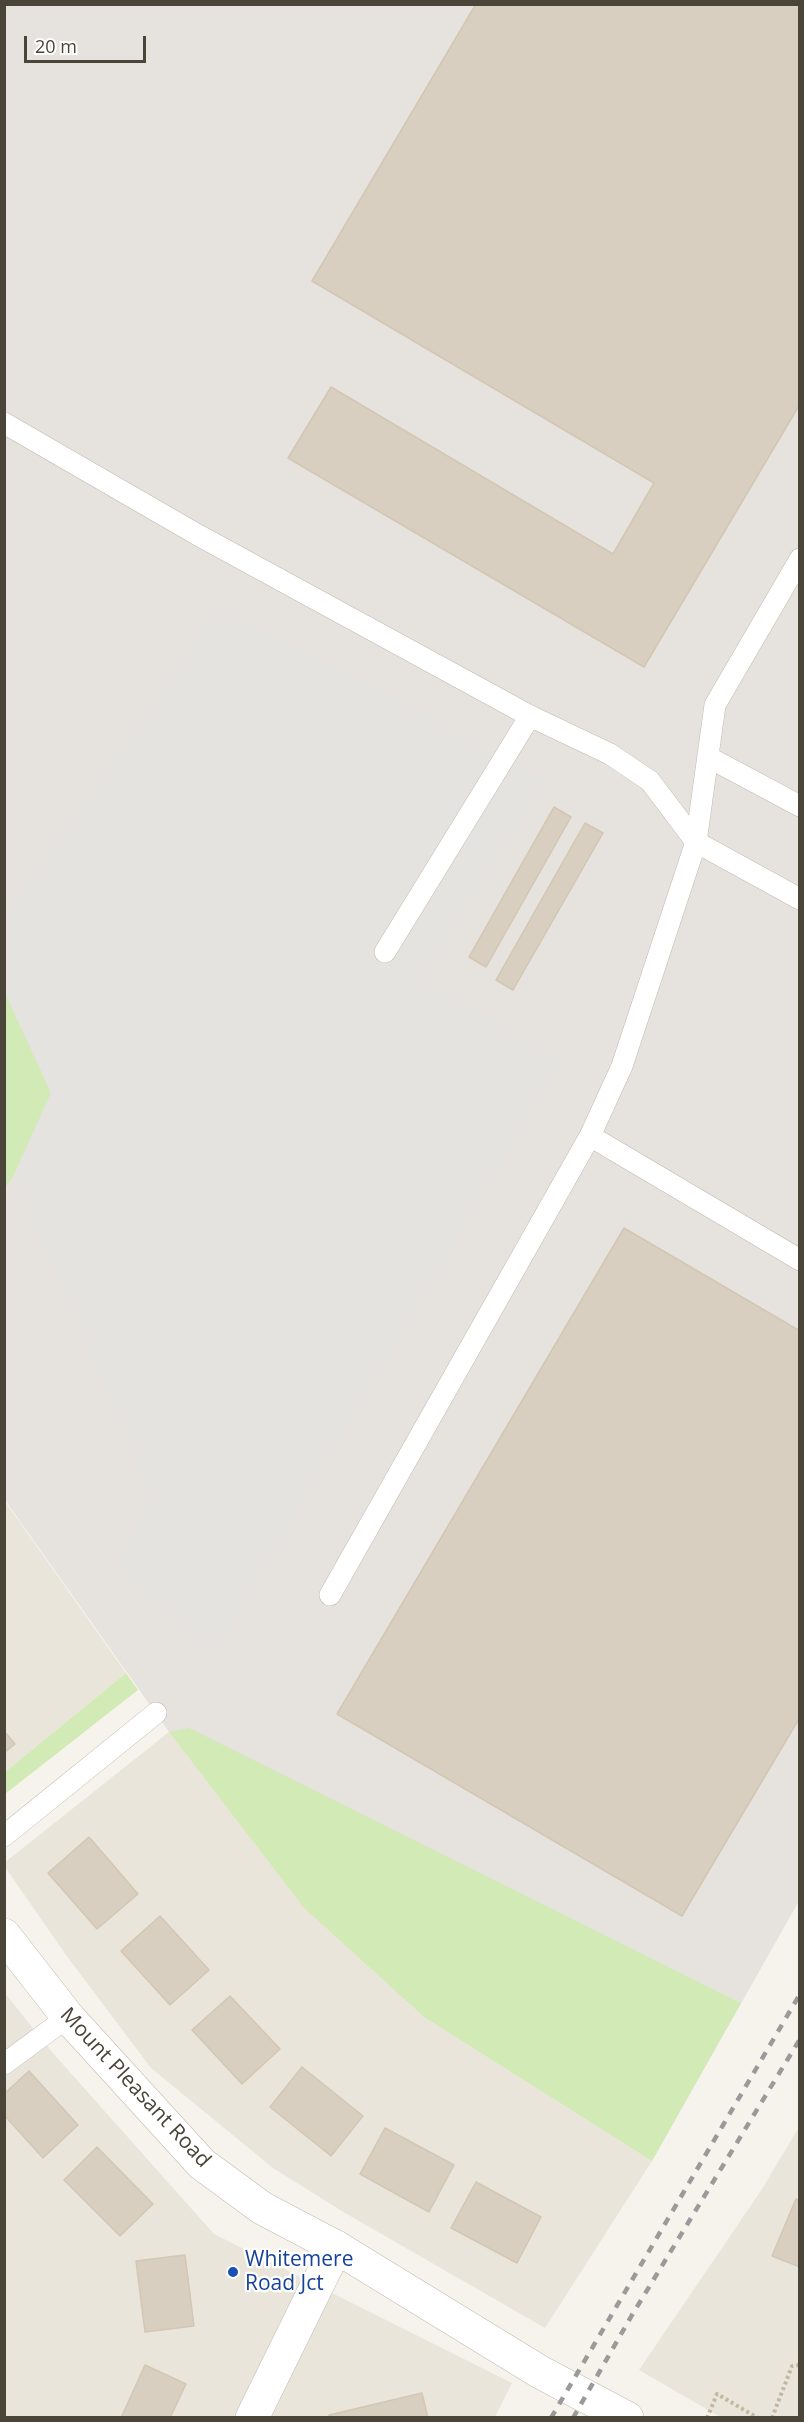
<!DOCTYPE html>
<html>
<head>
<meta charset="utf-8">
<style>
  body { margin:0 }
  #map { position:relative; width:804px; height:2422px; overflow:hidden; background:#f6f3ec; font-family:"Open Sans",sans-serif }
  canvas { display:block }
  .frame { position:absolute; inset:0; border:6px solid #4b4439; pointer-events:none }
  .scale { position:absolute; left:24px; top:36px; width:122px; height:27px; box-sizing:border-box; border:3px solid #4b4439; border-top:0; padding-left:8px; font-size:18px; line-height:21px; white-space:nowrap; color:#4b4439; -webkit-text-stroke:4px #fff; paint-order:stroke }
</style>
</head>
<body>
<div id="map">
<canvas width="804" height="2422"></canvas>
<div class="frame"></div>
<div class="scale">20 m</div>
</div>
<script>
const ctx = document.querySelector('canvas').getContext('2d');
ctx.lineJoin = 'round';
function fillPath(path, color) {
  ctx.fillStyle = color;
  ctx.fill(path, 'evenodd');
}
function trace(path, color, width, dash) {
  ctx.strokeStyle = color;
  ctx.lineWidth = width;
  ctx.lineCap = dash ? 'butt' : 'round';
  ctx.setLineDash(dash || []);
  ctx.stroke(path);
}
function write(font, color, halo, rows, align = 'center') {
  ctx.font = font + ' "Open Sans",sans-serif';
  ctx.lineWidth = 4.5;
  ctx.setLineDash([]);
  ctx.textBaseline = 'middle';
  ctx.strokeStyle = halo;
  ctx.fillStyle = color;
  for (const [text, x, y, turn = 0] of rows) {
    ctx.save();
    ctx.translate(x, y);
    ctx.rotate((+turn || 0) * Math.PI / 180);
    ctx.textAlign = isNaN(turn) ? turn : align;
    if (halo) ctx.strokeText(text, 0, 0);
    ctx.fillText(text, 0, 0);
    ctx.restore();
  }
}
fillPath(new Path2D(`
  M4,1500l122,173 -121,99h-1z
  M169,1732l135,176 120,109 228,144 -107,167 -200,-115 -72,-45 -122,-100 -85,-113 -61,-88 -1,-4z
  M4,1992l48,60 162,182 298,149 -17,34h-490z
  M799,2127v290h-79l-81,-47 123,-181z`), '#eae5da');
fillPath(new Path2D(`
  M4,5h795v1896l-147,260 -228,-144 -120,-109 -135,-176 -164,-232z`), '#e6e2dd');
fillPath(new Path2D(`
  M4,991l47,102 -38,84 -8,11z
  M126,1673l12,17 -133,104v-22z
  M189,1728l552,275 -89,158 -228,-144 -120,-109 -135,-176z`), '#d2eab5');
fillPath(new Path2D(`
  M218,605l331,175 -126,197 140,83 -351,597 -97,-91 35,-72 -137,-317 38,-84 -46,-102 -1,-74z`), '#e5e3e0');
const building = new Path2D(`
  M476,4h324v400l-156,263 -356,-209 43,-71 282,167 41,-71 -342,-202z
  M554,807l17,10 -85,150 -17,-10z
  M585,823l18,10 -90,157 -17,-10z
  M624,1228l176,103v386l-118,199 -345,-202z
  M4,1731l11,13 -11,9z
  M89,1837l49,57 -41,35 -49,-56z
  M160,1916l49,54 -39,35 -49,-54z
  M230,1996l50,53 -38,35 -50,-54z
  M302,2067l61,49 -32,40 -61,-49z
  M29,2071l49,54 -35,33 -39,-43v-21z
  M385,2128l69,37 -25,47 -69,-38z
  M97,2147l56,57 -33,32 -56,-56z
  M476,2182l65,35 -24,46 -66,-35z
  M796,2199l4,2v66l-28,-11z
  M185,2255l9,71 -49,6 -9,-71z
  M145,2365l41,19 -16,34h-49z
  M422,2393l6,25h-99v-3z`);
fillPath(building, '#d8cfc1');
trace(building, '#d3c7b4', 1.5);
const service = new Path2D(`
  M4,423l194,112 332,181 80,38 40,27 46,61 104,57
  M708,757l92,49
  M385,952l145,-236
  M590,1136l210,124
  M330,1595l260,-459 32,-70 74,-224 19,-137 85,-146
  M4,1836l152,-123
  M4,2064l64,-47`);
const minor = new Path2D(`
  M252,2418l84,-171`);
const tertiary = new Path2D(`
  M4,1935l64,82 134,147 60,44 74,39 204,125 87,46`);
trace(service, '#c2bbae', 22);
trace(minor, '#c2bbae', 34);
trace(tertiary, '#c2bbae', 34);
trace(new Path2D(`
  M707,2418l10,-24 41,24
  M772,2418l20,-52 8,-1`), '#c4b79f', 4, [3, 3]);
trace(service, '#fff', 21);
trace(minor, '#fff', 33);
trace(tertiary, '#fff', 33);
trace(new Path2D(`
  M551,2418l249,-424
  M573,2418l59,-103 168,-276`), '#9a9a9a', 4.5, [8, 8]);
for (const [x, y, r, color] of [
  [233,2272,6,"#1a4fb4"]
]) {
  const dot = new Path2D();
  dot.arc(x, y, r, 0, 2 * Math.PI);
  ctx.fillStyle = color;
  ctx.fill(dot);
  trace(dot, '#fff', 2);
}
write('21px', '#4b4439', '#fff', [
  ["Mount Pleasant Road",135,2088,47]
]);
write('21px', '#164399', '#fff', [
  ["Whitemere",245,2260],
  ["Road Jct",245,2284]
], 'left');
</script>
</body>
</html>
